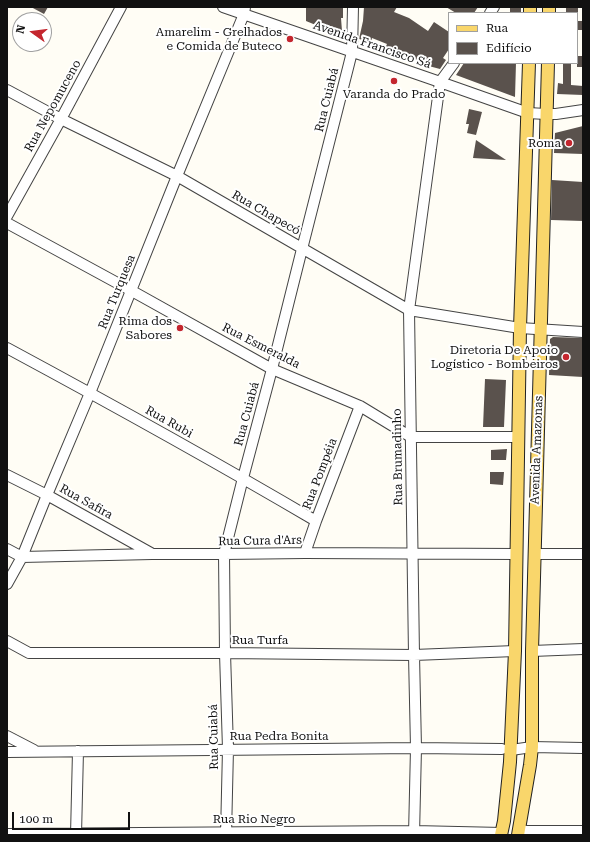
<!DOCTYPE html>
<html>
<head>
<meta charset="utf-8">
<style>
  body { margin:0 }
  #map { position:relative; width:590px; height:842px; overflow:hidden; background:#fffdf5; font-family:"Roboto Serif",serif }
  canvas { display:block }
  .frame { position:absolute; inset:0; border:8px solid #111; pointer-events:none }
  .legend { position:absolute; left:448px; top:12px; width:130px; height:52px; box-sizing:border-box; background:#fff; border:1px solid #a0a0a0; margin:0; padding:5px 7px; list-style:none; font-size:12px; color:#111 }
  .legend li { display:flex; align-items:center; gap:8px; height:20px }
  .legend b { width:20px; border:1px solid #a0a0a0 }
  .north { position:absolute; left:12px; top:12px; width:40px; height:40px; box-sizing:border-box; background:#fff; border:1px solid #a0a0a0; border-radius:50%; rotate:284deg; font-size:11px; font-weight:700; line-height:16px; text-align:center; color:#111 }
  .north::after { content:''; display:block; margin:auto; width:14px; height:18px; background:#c4262e; clip-path:polygon(50% 0,100% 100%,50% 72%,0 100%) }
  .scale { position:absolute; left:12px; top:812px; width:118px; height:18px; box-sizing:border-box; border:2px solid #111; border-top:0; padding-left:5px; font-size:12px; line-height:14px; white-space:nowrap; color:#111; -webkit-text-stroke:3px #fff; paint-order:stroke }
</style>
</head>
<body>
<div id="map">
<canvas width="590" height="842"></canvas>
<div class="frame"></div>
<ul class="legend">
<li><b style="height:5px;background:#f9d66b"></b>Rua</li>
<li><b style="height:11px;background:#5a524d"></b>Edifício</li>
</ul>
<div class="north">N</div>
<div class="scale">100 m</div>
</div>
<script>
const ctx = document.querySelector('canvas').getContext('2d');
ctx.lineJoin = 'round';
function fillPath(path, color) {
  ctx.fillStyle = color;
  ctx.fill(path, 'evenodd');
}
function trace(path, color, width, dash) {
  ctx.strokeStyle = color;
  ctx.lineWidth = width;
  ctx.lineCap = dash ? 'butt' : 'round';
  ctx.setLineDash(dash || []);
  ctx.stroke(path);
}
function write(font, color, halo, rows, align = 'center') {
  ctx.font = font + ' "Roboto Serif",serif';
  ctx.lineWidth = 4;
  ctx.setLineDash([]);
  ctx.textBaseline = 'middle';
  ctx.strokeStyle = halo;
  ctx.fillStyle = color;
  for (const [text, x, y, turn = 0] of rows) {
    ctx.save();
    ctx.translate(x, y);
    ctx.rotate((+turn || 0) * Math.PI / 180);
    ctx.textAlign = isNaN(turn) ? turn : align;
    if (halo) ctx.strokeText(text, 0, 0);
    ctx.fillText(text, 0, 0);
    ctx.restore();
  }
}
fillPath(new Path2D(`
  M31,7h17l-4,7z
  M306,7l37,1v10h-2l1,13 -19,-4v1l-17,-7z
  M364,7h33l-3,5 15,6 19,13 6,-9 15,10v17l-6,9 3,2 -6,9 -15,-4v-2l-16,-6 -1,2 -10,-4 1,-2 -14,-5 2,-4 -15,-6 -1,4 -12,-3 4,-18z
  M446,7h32l-4,6h-18z
  M510,7h11v6h-11z
  M566,7h12v6h-12z
  M577,21h6v9h-6z
  M577,56h6v11h-6z
  M464,63h52l-1,34 -59,-22z
  M563,63h8v22l12,1v9l-26,-1 1,-11 5,1z
  M469,109l13,3 -6,23 -9,-2 2,-9h-3z
  M583,126v28l-29,-1 1,-20z
  M476,140l30,20 -33,-2z
  M552,180l31,2v39l-32,-1z
  M553,337l30,1v39l-34,-2 1,-36z
  M485,379l21,1 -2,47h-21z
  M507,449l-1,11h-15v-10z
  M490,472h14l-1,13 -13,-1z`), '#5a524d');
const minor = new Path2D(`
  M223,7l217,75 88,31 18,1h10l27,-4
  M490,13l4,-6
  M7,90l54,29 116,57 232,134 111,18 63,4
  M7,216l54,-97 60,-112
  M7,223l125,68 140,78 88,37 51,31h108
  M7,348c104,56 207,113 309,173
  M7,475l40,20 104,58
  M7,549l15,8 130,-3h72l81,-1 211,1
  M305,553l11,-32 44,-115
  M535,554h48
  M7,584l15,-27 25,-62 43,-102 87,-217 67,-162 1,-7
  M7,641l22,12h196l189,2 101,-4
  M532,651l51,-2
  M7,736l27,14
  M511,750l21,-3 51,1
  M7,752l409,-4 86,1
  M519,830l8,1h56
  M7,834l407,-3 88,2
  M76,835l2,-84
  M226,835l2,-86 -3,-96 -1,-99 19,-76 29,-109 30,-120 47,-185 3,-12 1,-45
  M414,835l2,-87 -2,-93 -5,-345 31,-228 14,-19`);
const major = new Path2D(`
  M530,13v-6
  M549,13v-6
  M501,835l3,-14 6,-59 5,-111 5,-323 9,-265
  M518,835l12,-70 2,-18v-96l16,-588`);
trace(minor, '#444', 12);
trace(major, '#222', 14);
trace(minor, '#fff', 10);
trace(major, '#f9d66b', 12);
for (const [x, y, r, color] of [
  [290,39,4,"#c4262e"],
  [394,81,4,"#c4262e"],
  [569,143,4,"#c4262e"],
  [180,328,4,"#c4262e"],
  [566,357,4,"#c4262e"]
]) {
  const dot = new Path2D();
  dot.arc(x, y, r, 0, 2 * Math.PI);
  ctx.fillStyle = color;
  ctx.fill(dot);
  trace(dot, '#fff', 1.5);
}
write('12px', '#111', '#fff', [
  ["Amarelim - Grelhados",282,32],
  ["e Comida de Buteco",282,46],
  ["Varanda do Prado",394,94,"center"],
  ["Roma",561,143],
  ["Rima dos",172,321],
  ["Sabores",172,335],
  ["Diretoria De Apoio",558,350],
  ["Logístico - Bombeiros",558,364]
], 'right');
write('12px', '#111', '#fff', [
  ["Avenida Francisco Sá",372,45,19],
  ["Rua Cuiabá",327,100,-76],
  ["Rua Nepomuceno",53,106,-61],
  ["Rua Chapecó",266,213,30],
  ["Rua Turquesa",117,292,-68],
  ["Rua Esmeralda",261,346,27],
  ["Rua Cuiabá",247,414,-75],
  ["Rua Rubi",169,422,29],
  ["Avenida Amazonas",537,450,-88],
  ["Rua Brumadinho",398,457,-91],
  ["Rua Pompéia",320,474,-69],
  ["Rua Safira",86,502,29],
  ["Rua Cura d'Ars",260,541,-1],
  ["Rua Turfa",260,640],
  ["Rua Pedra Bonita",279,736],
  ["Rua Cuiabá",214,737,-91],
  ["Rua Rio Negro",254,819]
]);
</script>
</body>
</html>
